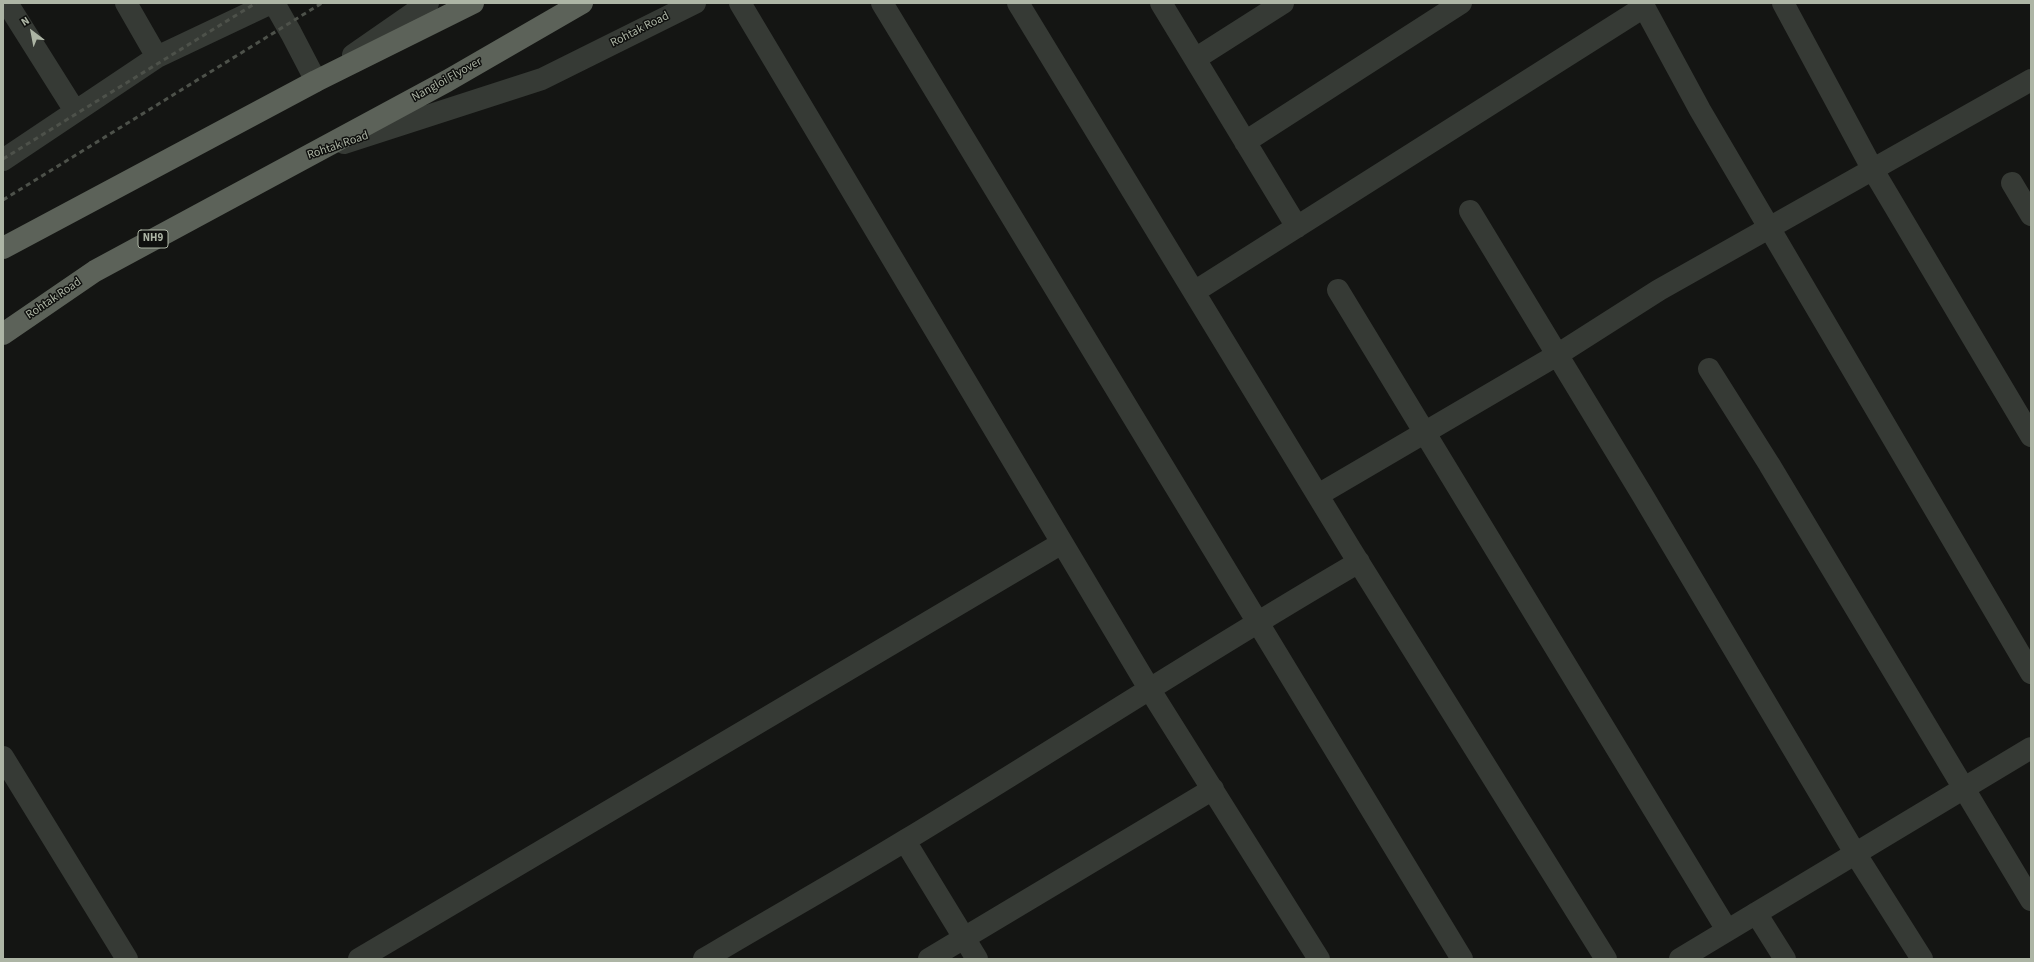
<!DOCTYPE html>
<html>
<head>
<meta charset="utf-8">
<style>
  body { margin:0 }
  #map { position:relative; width:2034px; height:962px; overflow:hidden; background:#141513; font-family:"Source Sans 3",sans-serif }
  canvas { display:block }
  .frame { position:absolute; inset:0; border:4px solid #adb5a5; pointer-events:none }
  .north { position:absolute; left:12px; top:12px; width:40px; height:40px; -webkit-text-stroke:3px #0f100e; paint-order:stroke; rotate:328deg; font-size:11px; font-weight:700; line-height:16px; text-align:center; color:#adb5a5 }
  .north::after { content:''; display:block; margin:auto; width:14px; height:18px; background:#adb5a5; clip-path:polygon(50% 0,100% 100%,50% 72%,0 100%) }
</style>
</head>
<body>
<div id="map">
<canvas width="2034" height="962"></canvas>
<div class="frame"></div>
<div class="north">N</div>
</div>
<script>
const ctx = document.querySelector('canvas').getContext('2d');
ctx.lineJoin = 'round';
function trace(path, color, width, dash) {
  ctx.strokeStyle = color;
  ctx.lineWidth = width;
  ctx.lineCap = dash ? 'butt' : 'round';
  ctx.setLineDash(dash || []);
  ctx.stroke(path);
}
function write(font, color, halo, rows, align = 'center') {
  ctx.font = font + ' "Source Sans 3",sans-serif';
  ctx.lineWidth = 3;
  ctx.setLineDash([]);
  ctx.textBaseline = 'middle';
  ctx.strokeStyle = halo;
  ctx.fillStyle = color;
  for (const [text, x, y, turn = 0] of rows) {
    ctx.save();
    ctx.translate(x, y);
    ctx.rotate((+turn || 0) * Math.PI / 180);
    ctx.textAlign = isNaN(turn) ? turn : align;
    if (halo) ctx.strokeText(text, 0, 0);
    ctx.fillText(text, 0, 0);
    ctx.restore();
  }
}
trace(new Path2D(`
  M7,3l68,108
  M126,3l31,54
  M274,3l17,30 25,48
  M740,3l410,687 169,269
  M882,3l580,956
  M1018,3l333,547 255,409
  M1161,3l136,224
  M1642,3l58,107 331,563
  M1783,3l90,167 158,266
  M1195,59l88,-56
  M1245,142l216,-139
  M3,160l154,-103 114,-54
  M2012,183l19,32
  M1470,211l173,285 212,357 67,106
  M1338,290l389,640
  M1194,292l450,-285
  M1709,369l60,95 262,436
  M1318,495l239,-140 102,-65 372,-210
  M3,757l124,202
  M905,841l72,118
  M1756,913l29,46
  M359,959l703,-416
  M704,959c67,-40 135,-78 202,-119 152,-92 300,-189 453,-278
  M929,959l284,-170
  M1680,959l351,-211`), '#363a35', 22);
trace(new Path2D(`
  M353,55l75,-52
  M344,143l198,-64 153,-76`), '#363a35', 22);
trace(new Path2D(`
  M3,248l313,-167 157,-78
  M3,334l92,-63 352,-190 135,-78`), '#5c6259', 22);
trace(new Path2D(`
  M3,159l253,-156
  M3,200l319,-197`), '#4d514a', 3, [5, 4]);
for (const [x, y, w] of [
  [153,239,30]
]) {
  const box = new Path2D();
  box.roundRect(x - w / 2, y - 9, w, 18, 3);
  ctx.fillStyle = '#0f100e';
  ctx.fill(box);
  trace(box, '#adb5a5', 1);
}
write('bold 11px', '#adb5a5', null, [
  ["NH9",153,239]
]);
write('12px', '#adb5a5', '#0f100e', [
  ["Rohtak Road",640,30,-27],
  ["Nangloi Flyover",447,80,-29],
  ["Rohtak Road",338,146,-19],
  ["Rohtak Road",54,299,-34]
]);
</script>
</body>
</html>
